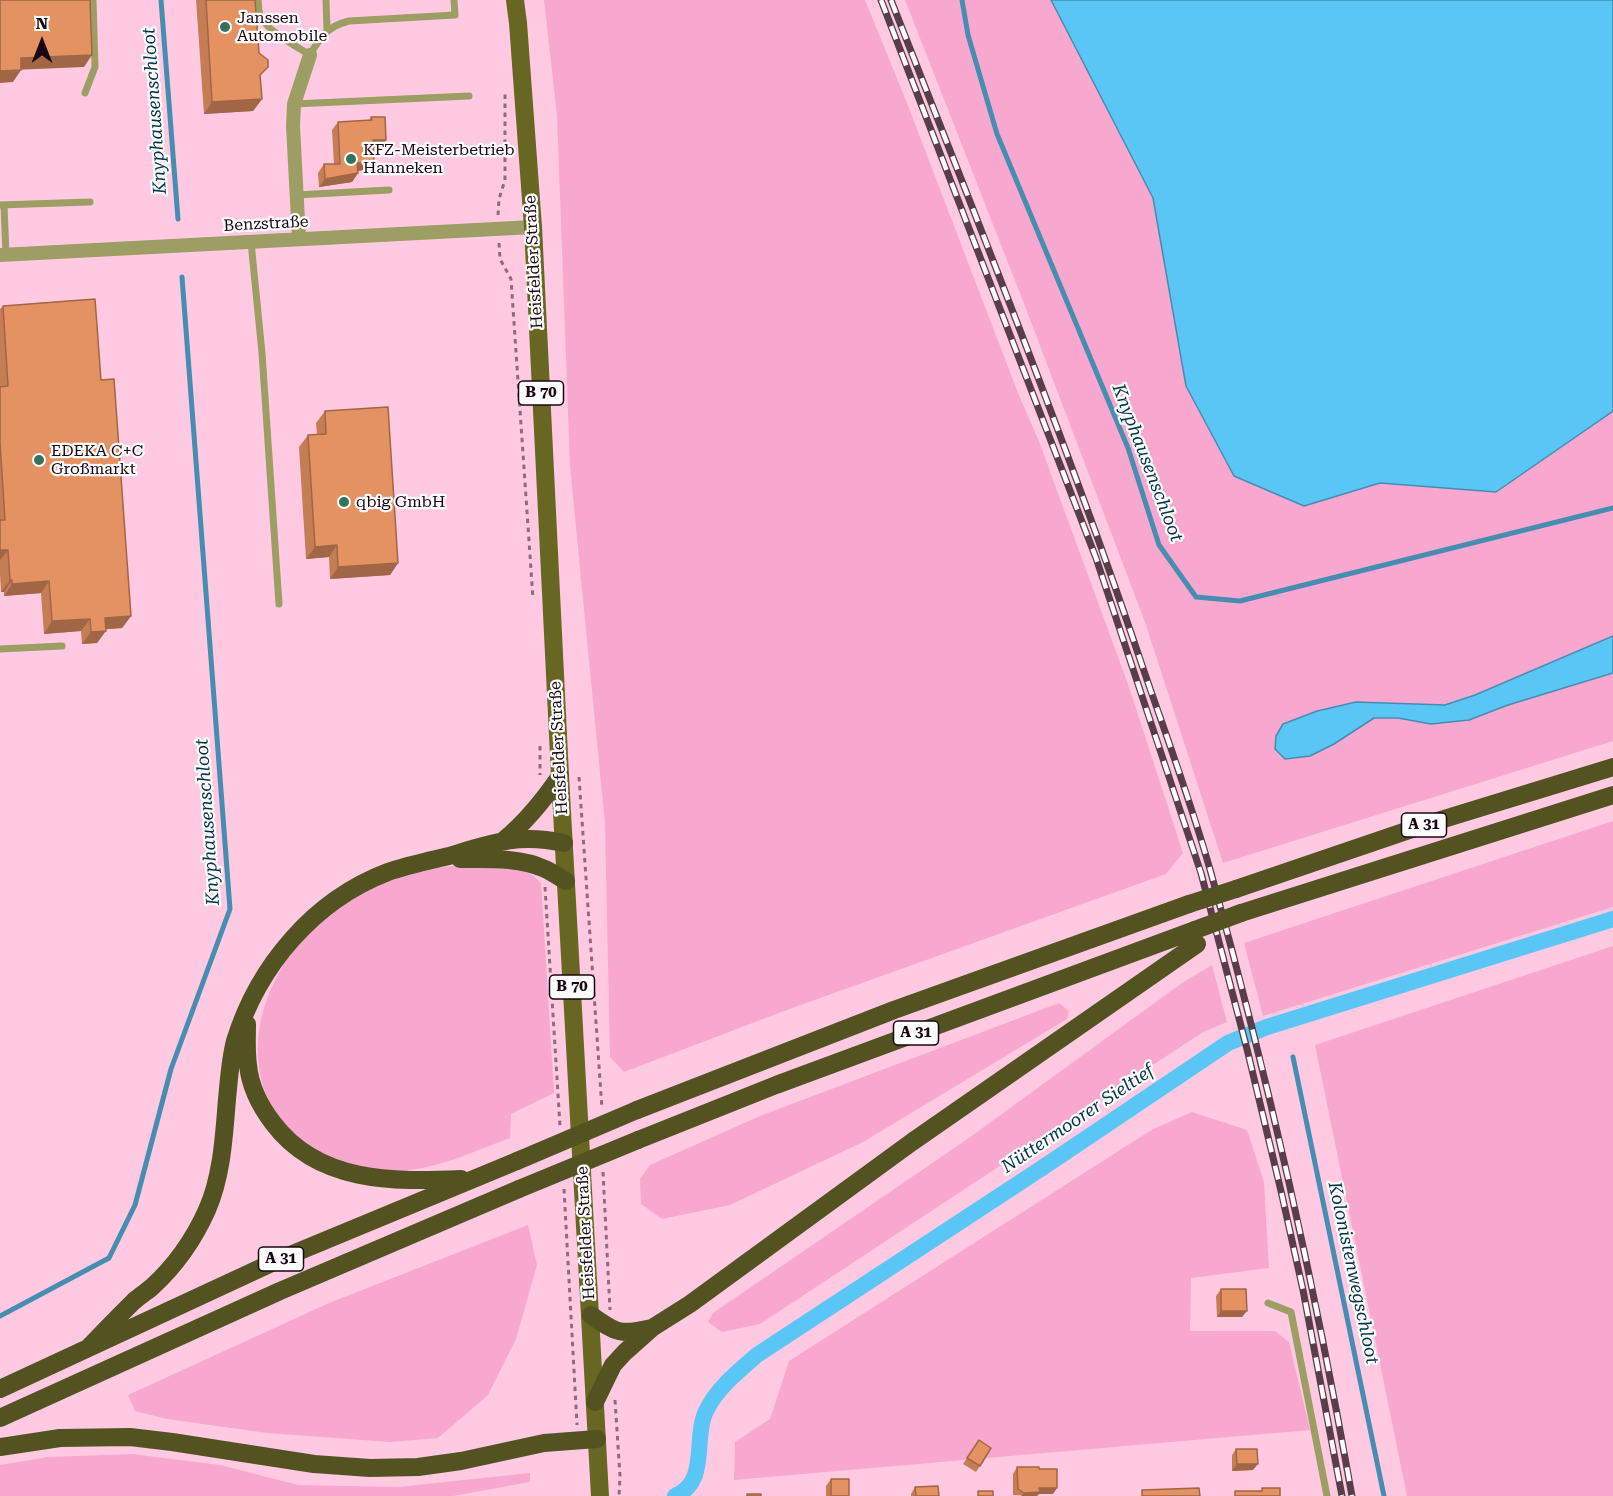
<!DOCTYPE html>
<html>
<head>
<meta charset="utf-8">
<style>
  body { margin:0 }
  #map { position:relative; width:1613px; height:1496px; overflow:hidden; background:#ffc9e2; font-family:"Roboto Serif",serif }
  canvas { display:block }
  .north { position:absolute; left:12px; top:12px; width:60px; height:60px; -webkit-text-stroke:4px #fcfcfc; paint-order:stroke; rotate:0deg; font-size:16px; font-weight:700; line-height:24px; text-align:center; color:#190811 }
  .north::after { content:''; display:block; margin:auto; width:21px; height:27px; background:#190811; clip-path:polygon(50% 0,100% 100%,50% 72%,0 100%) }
</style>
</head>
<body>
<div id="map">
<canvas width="1613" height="1496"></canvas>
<div class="north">N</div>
</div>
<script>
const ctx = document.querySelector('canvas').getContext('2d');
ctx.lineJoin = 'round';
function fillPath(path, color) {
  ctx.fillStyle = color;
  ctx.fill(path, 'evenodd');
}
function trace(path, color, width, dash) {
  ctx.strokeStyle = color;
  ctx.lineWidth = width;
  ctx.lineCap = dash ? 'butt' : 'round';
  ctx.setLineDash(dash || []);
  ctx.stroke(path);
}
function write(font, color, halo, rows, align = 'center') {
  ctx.font = font + ' "Roboto Serif",serif';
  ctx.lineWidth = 4.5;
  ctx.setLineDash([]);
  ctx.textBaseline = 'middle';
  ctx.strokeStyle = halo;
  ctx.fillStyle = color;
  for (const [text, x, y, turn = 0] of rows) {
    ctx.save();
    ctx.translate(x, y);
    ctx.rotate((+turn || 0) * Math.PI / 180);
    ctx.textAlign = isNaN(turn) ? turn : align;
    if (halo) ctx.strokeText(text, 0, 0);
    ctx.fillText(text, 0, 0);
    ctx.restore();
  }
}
fillPath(new Path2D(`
  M544,0h321l42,103 111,290 22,51 89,243 54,166 -17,21 -382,137 -160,61 -14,-15 -5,-233 -35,-358 -13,-351z
  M905,0h146l102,198 33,188 118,120 76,-23 116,9 117,-81v225l-138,59 -30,10 -89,-3 -80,34 -1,13 10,10 25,-3 24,-12 40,-26h24l33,6 38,-4 39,-15 105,-32v68l-390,122 -78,-241 -122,-321z
  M1613,821v86l-350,109 -19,-73z
  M459,865c28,1 62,-5 82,18l13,210 -43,21 -1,24c-32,12 -64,27 -99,32 -15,3 -34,3 -49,0 -10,-2 -21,-8 -30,-12 -7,-3 -14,-5 -21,-8 -8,-5 -16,-15 -22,-22 -57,-58 -28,-149 23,-199 38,-38 94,-58 147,-64z
  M1613,946v550h-206l-92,-451z
  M1212,965l15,57 -24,10 -443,292 -38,8 -14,-10 5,-9 253,-173 216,-157z
  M1059,1003l10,8 -2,8 -204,123 -133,63 -68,14 -21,-15 -1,-25 10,-14 110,-49z
  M1192,1112l55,18 17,52 5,86 -78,10 -1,53h85l14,11 21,88 -576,50 1,-38 35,-23 19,-58 364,-232z
  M528,1225l9,40 -21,74 -28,56 -50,43 -48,4 -123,-9 -100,-14 -32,-8 -7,-16 201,-92z
  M132,1454l88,11 78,20 100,2 132,-14v9l-77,14h-453v-31l48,-8z`), '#f8a8ce');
const water = new Path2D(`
  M1051,0h562v411l-117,81 -116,-9 -76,23 -70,-30 -48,-90 -33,-188z
  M1613,636v37l-105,32 -39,15 -38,4 -33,-6h-24l-40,26 -24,12 -25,3 -10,-10 1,-13 7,-12 34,-13 39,-9 89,3 30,-10z`);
fillPath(water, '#5ac6f5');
trace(water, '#468db1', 1.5);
trace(new Path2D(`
  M161,0l17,219
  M962,0l6,35 29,99 131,314 31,97 37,52 44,4 373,-93
  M1293,1057l91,439
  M0,1316l109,-58 26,-53 36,-136 59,-160 -48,-632`), '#468db1', 5);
trace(new Path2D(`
  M675,1496c35,-14 17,-59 32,-87 12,-23 32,-38 50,-54l285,-187 186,-125 39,-16 346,-108`), '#5ac6f5', 16);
trace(new Path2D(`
  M498,215l1,-16 6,-19v-86
  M499,243l1,16 11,20 22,320
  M540,746v29
  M579,777l23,332
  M545,887l15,239
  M603,1172l7,138
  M564,1189l13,236
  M615,1400l5,76 -1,20`), '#8f6b7c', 3, [4.5, 4.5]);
trace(new Path2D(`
  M258,0c1,5 0,10 2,15 5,15 36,31 50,40 10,-18 18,-29 39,-34l106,-6 -1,-15
  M326,0l1,29
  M85,93l10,-26 -2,-67
  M294,104l175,-8
  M296,195l93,-5
  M0,205l90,-3
  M4,205l2,50
  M251,242l11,111 17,251
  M0,649l62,-3
  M1268,1303l23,9 36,184`), '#9c9e63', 7);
trace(new Path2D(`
  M299,239l-6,-113 1,-22 16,-49
  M0,255l533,-28`), '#9c9e63', 14);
trace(new Path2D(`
  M515,0l3,23 15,204 27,549 40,720`), '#676721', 18);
trace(new Path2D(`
  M504,840c23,-19 39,-39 56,-64
  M460,859c27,0 60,-2 85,10 7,3 14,8 21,12
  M1236,889l185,-63 192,-59
  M1241,913l372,-118
  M247,1024c0,13 -1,27 1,41 2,21 12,41 25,58 45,60 120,59 188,56
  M637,1110l257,-100 295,-106
  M638,1140l138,-55 419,-155
  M591,1315c26,19 30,20 61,13
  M90,1346c14,-15 29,-30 44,-45 6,-5 12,-9 18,-14 23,-21 42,-48 55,-77 15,-34 17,-74 20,-111 2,-19 3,-39 8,-58 23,-75 79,-141 153,-169 20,-7 40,-11 61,-16 43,-13 69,-23 115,-13
  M0,1389l278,-129 239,-99
  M595,1402l18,-37 12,-13 27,-24 38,-24 222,-162 285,-198
  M0,1418l280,-127 239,-102
  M0,1447l60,-9 70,-1 42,5 142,22 56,4 48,-1 43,-6 83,-18 53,-4`), '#535321', 18);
const rail = new Path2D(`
  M881,0l215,558 105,315 46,176 34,142 22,99 39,206
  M891,0c87,223 177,445 253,671 23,67 48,134 67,202 57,205 104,413 141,623`);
trace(rail, '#583d4a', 7);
trace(rail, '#fcfcfc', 4.5, [14]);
trace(new Path2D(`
  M1189,904l47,-15
  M1195,930l46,-17
  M517,1161l120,-51
  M519,1189l119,-49`), '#535321', 18);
fillPath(new Path2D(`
  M196,0h59l7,99 -9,12 -49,3z
  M371,117l9,31h-7l1,14 -6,8 -10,1v2l-6,9 -33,5 -1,-14 6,-9h10l-2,-34 6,-8 31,-2z
  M3,306l98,74 30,236 -9,12 -16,1 -9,14 -15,1 -1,-13 -37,3 -3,-41 -37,3v-4h-3l-1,-18v-265z
  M325,411l73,152 -8,12 -60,4 -1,-22 -23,2 -7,-112 9,-12h9l-1,-12z
  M1221,1289l21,28h-25l-1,-21z
  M979,1440l1,26 -4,6 -13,-8z
  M1236,1449l17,21 -21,1v-16z
  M1017,1467l22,2 14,25h-14l-2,2 -24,-1v-21z
  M831,1479l18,17h-23v-10z
  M915,1487l24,9h-28v-2z`), '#c57e54');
fillPath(new Path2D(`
  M92,55l-8,12 -72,3 9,-12z
  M21,70l-8,12 -13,1v-12z
  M262,99l-9,12 -49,3 8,-12z
  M373,140h13l-6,8h-13z
  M374,162l-6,8 -16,1 5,-8z
  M358,173l-6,9 -33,5 6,-8z
  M337,545l-8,12 -23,2 9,-12z
  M0,550h8l-8,10z
  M398,563l-8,12 -60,4 8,-12z
  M10,580h2l-8,12h-3z
  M49,581l-8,12 -37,3 8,-12z
  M131,616l-9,12 -26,2 9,-12z
  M90,619l-9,12 -37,3 8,-13z
  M106,631l-9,12 -15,1 9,-12z
  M1221,1311h26l-5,6h-25z
  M1237,1464h21l-5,6 -21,1z
  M1039,1488h18l-4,6h-14l-2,2h-16l3,-3z`), '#a06645');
const building = new Path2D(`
  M0,0h90l2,55 -71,3v12l-21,1z
  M206,0h49l4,53 9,7v7l-8,8 2,24 -50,3z
  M371,117h14l1,23h-13l1,22 -17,1 1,10 -33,6 -1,-15h16l-2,-42 34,-2z
  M95,299l6,81 13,-1 17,237 -26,2 1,13 -15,1 -1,-13 -38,2 -3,-40 -37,3v-4h-2l-2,-30h-8v-30h5l-5,-77v-56l8,-1 -5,-80z
  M388,407l10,156 -60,4 -1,-22 -22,2 -7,-112 18,-1 -1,-23z
  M1221,1289h25l1,22h-26z
  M979,1440l12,8 -11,18 -13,-8z
  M1236,1449h21l1,15h-21z
  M1017,1467h22v2h18v19h-18l1,4 -16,1 -6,-4z
  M831,1479h18v17h-18z
  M938,1486l1,10h-23l-1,-9z
  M1199,1488l1,8h-58v-6z
  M1262,1488h18v8h-45v-5h27z
  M978,1491h15v5h-15z
  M747,1494h14v2h-14z`);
fillPath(building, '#e59262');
trace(building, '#a06645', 1.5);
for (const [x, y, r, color] of [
  [225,27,6,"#36735f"],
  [351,159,6,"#36735f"],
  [39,460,6,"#36735f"],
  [344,502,6,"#36735f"]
]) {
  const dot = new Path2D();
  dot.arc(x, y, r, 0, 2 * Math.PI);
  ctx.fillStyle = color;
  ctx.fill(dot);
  trace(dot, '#fcfcfc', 2);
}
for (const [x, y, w] of [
  [541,393,45],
  [1424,825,45],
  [572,987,45],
  [916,1033,45],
  [281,1259,45]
]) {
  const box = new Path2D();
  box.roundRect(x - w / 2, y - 12, w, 24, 4.5);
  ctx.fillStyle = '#fcfcfc';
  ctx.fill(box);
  trace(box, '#190811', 1.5);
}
write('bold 15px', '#190811', null, [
  ["B 70",541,393],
  ["A 31",1424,825],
  ["B 70",572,987],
  ["A 31",916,1033],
  ["A 31",281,1259]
]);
write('16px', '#190811', '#fcfcfc', [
  ["Janssen",237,18],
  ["Automobile",237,36],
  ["KFZ-Meisterbetrieb",363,150],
  ["Hanneken",363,168],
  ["EDEKA C+C",51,451],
  ["Großmarkt",51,469],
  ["qbig GmbH",356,502]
], 'left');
write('16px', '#190811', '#fcfcfc', [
  ["Benzstraße",266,224,-3],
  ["Heisfelder Straße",534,262,-93],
  ["Heisfelder Straße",559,748,-93],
  ["Heisfelder Straße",586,1233,-93]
]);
write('italic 18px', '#013447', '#fcfcfc', [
  ["Knyphausenschloot",155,111,-94],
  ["Knyphausenschloot",1147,463,69],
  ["Knyphausenschloot",208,822,-94],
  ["Nüttermoorer Sieltief",1078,1119,-34],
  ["Kolonistenwegschloot",1353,1273,78]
]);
</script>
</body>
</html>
